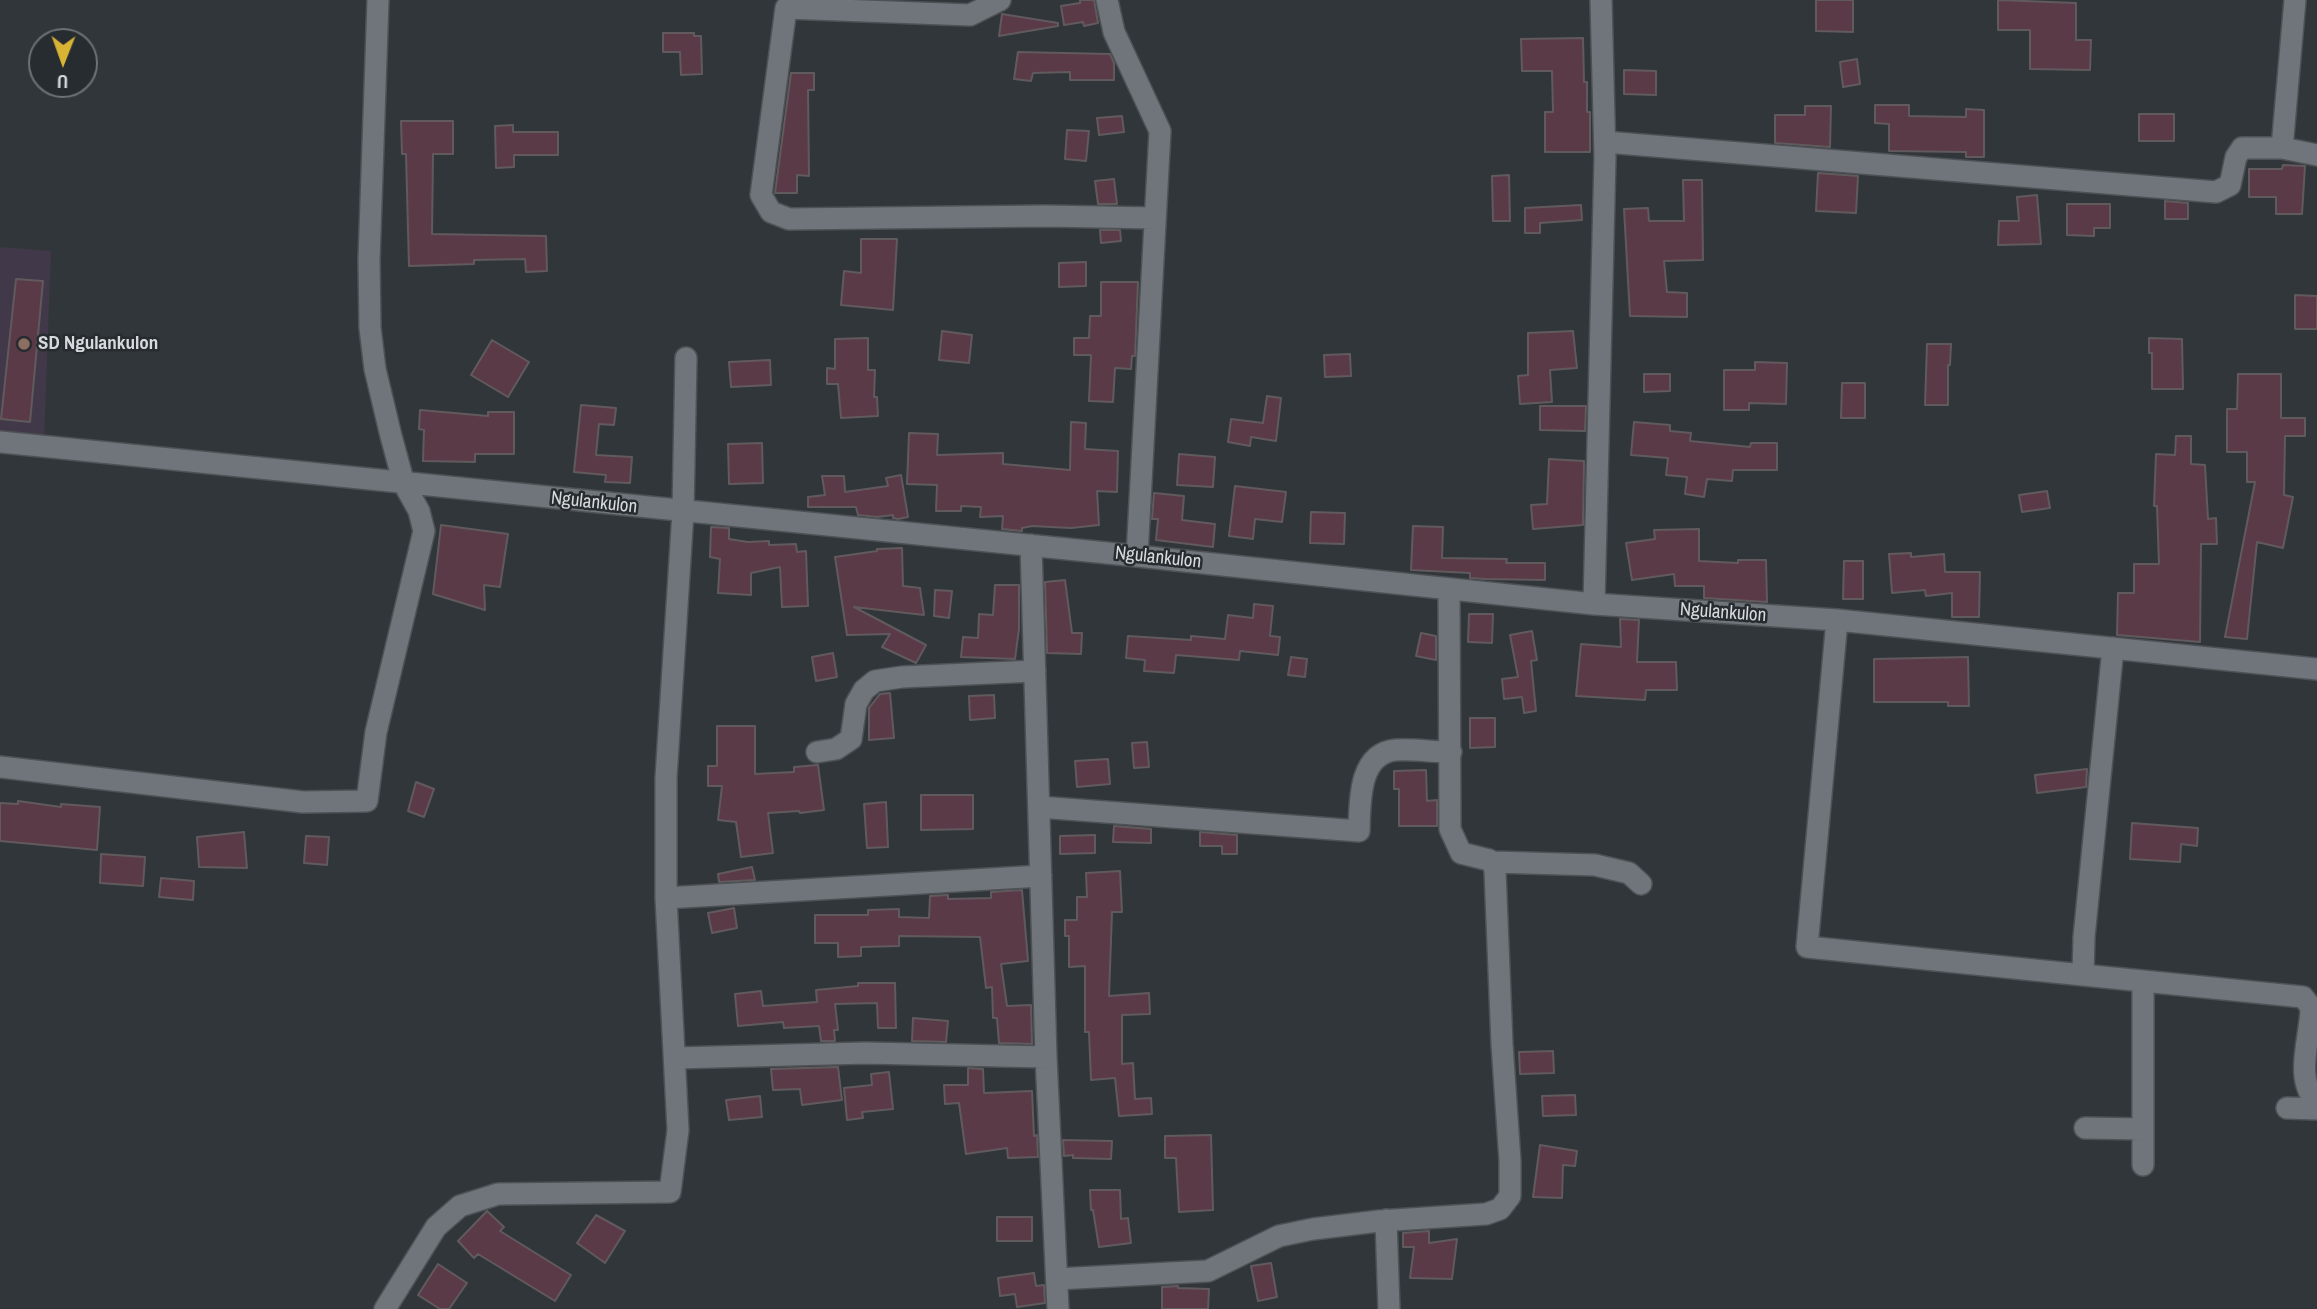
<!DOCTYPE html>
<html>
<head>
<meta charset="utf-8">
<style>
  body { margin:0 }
  #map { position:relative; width:2317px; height:1309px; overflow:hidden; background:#31363a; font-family:"Archivo Narrow",sans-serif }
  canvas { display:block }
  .north { position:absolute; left:28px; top:28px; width:70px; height:70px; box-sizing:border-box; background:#272c30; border:2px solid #6d7275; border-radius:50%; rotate:181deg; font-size:19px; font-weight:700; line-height:28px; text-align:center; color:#d7dadd }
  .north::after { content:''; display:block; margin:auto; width:24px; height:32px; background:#d8b434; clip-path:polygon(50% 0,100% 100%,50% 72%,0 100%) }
</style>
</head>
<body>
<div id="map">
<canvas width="2317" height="1309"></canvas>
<div class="north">U</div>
</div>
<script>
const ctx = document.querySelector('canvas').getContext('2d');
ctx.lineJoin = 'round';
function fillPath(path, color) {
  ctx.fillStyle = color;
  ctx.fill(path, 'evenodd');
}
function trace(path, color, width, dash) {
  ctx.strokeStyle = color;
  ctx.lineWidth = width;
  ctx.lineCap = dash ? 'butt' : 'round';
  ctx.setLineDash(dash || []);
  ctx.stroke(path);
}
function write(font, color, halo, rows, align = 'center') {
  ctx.font = font + ' "Archivo Narrow",sans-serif';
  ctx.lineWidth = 5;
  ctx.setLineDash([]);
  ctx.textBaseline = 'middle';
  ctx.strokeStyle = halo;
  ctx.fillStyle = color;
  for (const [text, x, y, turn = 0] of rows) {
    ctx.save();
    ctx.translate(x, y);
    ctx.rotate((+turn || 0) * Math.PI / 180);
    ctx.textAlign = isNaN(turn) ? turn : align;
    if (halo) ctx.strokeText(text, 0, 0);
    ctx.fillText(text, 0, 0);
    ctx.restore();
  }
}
fillPath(new Path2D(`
  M0,247l51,4 -7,192 -44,-5z`), '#413949');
const building = new Path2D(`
  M1080,0h14l4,23 -14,3 -1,-4 -19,3 -3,-19 19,-3z
  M1816,0h37v32l-37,-1z
  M1998,0l78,3v37h15l-1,30 -60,-1v-39h-32z
  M1002,14l56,9v3l-59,10z
  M663,33h31v3h7l1,38 -21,1 -1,-23h-17z
  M1583,38l1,44h3v30h3v40h-45v-40h8l-1,-41h-30l-1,-32z
  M1018,52l92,2 4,9v17h-44v-8l-37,1 -2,8 -17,-2z
  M1857,59l3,25 -17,3 -3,-25z
  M1624,70l32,1v24l-32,-1z
  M791,73h23v17h-6l1,86 -12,-1v18h-22z
  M1875,105h34v11l57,1v-8l18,1v47h-18v-5l-77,-1v-27l-14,-1z
  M1805,106h26l-1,41 -55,-4v-28h30z
  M2139,114h35v27h-35z
  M1122,116l2,16 -25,3 -2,-17z
  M401,121h52v33h-20l-1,80 114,2 1,35 -21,1 -1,-13 -51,1v4l-65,2 -3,-112h-4z
  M513,125v7h45v23h-44v12l-18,1 -1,-42z
  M1067,130l22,1 -3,30 -21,-2z
  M2283,165l22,1 -3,48h-26v-17h-27v-28h33z
  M1818,173l40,3 -2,37 -40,-2z
  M1509,175l1,46h-17l-1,-45z
  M1114,179l3,25h-19l-3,-23z
  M1683,180h19l1,80 -39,1 3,31 20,1v24l-57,-1 -6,-107 24,-1 1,13h35z
  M2037,195l4,49 -43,1 1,-24h20l-2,-24z
  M2165,201l23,2v16h-23z
  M2067,204h43v24h-16v8l-27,-1z
  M1581,205l1,15 -42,3v10h-15v-25z
  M1100,230h20l1,11 -20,2z
  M861,239h36l-4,71 -52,-5 3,-34 17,2z
  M1086,262v24l-27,1v-24z
  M16,279l27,2 -13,141 -29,-3z
  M1101,282h37l-3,74h-3l-1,13 -16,-1 -2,34 -24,-1 2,-46h-17v-17h15l1,-22h11z
  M2295,295l22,1v33h-22z
  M942,331l30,4 -3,28 -30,-3z
  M1573,331l4,37 -27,2 2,32 -32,2 -2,-28 10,-1v-42z
  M868,338v32h7l-1,27h3l1,19 -37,2 -3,-34h-11v-16l8,1v-30z
  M2149,338l33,1 1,50h-31v-36h-3z
  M492,340l37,22 -21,35 -37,-22z
  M1927,344h24l-1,21h-2v40h-23z
  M1350,354l1,22 -26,1 -1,-22z
  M770,360l1,25 -40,2 -2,-25z
  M1755,362l32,1 -1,41 -37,-1v7h-25v-40h31z
  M1644,374h26v17l-26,1z
  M2238,374h43v44h24v18h-20l-1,59 9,2 -10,51 -26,-6 -10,97 -22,-2 30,-155h-8v-30h-20v-43h10z
  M1842,383h23v35h-24z
  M1267,396l14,2 -5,43 -25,-4 -1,9 -22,-4 3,-23 32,4z
  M581,405l35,3 -2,17 -15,-1 -3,31 36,2 -2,26 -25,-1 1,-7 -32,-3z
  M1540,406h46l-1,25 -45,-1z
  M420,410l68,6v-4h26v42h-39v8l-52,-1 1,-31 -5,-1z
  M1071,422l15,1 -1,26 33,2 -1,41 -20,-1 2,34 -28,3 -39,-2 -10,2v3l-20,-2 1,-13 -23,1 1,-10 -20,-1v5h-25l1,-26 -30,-1 2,-51 29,1 -1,21 66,-2v11l67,6z
  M1634,422l36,3v6l21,2 -1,8 60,6 1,-4h26v27h-44l-1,11 -25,-2 -3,18 -19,-3 2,-17 -21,-2 2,-17 -37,-3z
  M2176,436h15v28l14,1 3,54 8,-1 1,26h-16l-1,98 -83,-7 1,-42h16v-29h25l-2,-58h-3l2,-52 19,1z
  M762,443l1,40 -34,1 -1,-40z
  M1179,454l36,3 -2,30 -36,-2z
  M1549,459l35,2 -1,64 -50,4 -2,-24 16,-1z
  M901,475l7,42 -10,2 -5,-1v-3l-16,2 -19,-2 -2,-8h-48v-10l17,-2 -3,-19h22l1,16 43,-6 -2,-8z
  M1235,486l51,6 -4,30 -27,-3 -2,20 -24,-3z
  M2047,491l3,17 -28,4 -3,-17z
  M1154,493l30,3 -2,24 33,4 -2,23 -57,-7 2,-21h-6z
  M1311,512l34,1 -1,31 -34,-1z
  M441,525l67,9 -8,53 -16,-2 1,25 -52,-16z
  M1413,526l30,1 -1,31 65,1 -1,4h39v17l-59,-1 -16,-1v-5l-59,-3z
  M711,527l18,1v11l19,3 21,-1v4l27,-1 1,8 9,-1 2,55 -26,1 -2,-40 -29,6v22l-33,-2 2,-34 -10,-2z
  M1699,529v32l39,2v-3h28l1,42 -63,-4v-12h-29l-1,-12 -42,6 -6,-37 29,-4 -1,-9z
  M902,548l1,38 17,2 4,27 -70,-8 72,38 -10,18 -34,-16 8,-13 -43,1 -12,-78 42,-6v-2z
  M1911,553v4l33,-3 1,18h35l-1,45h-27v-24l-26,3 -1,-6 -33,3 -3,-39z
  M1844,561h19v38h-20z
  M1065,580l7,53h10l-1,21 -34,-1 -2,-71z
  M995,585h24v44l-4,30 -54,-2 2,-20 15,1 1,-24 14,1z
  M935,590l17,1 -3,27 -15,-2z
  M1254,604l19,2 -3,30 10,1 -2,18 -38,-4 -1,9 -63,-5 -2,18 -30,-2 1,-11 -19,-2 2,-22 63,4v-4l34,3 3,-24 25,3z
  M1469,614h24l-1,29 -24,-1z
  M1620,619l19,1 -2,42h39l1,28h-31l-1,10 -69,-4 5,-52 40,3z
  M1532,631l5,29 -6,1 5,50 -12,2 -2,-16 -18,2 -2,-20 16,-2 -8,-42z
  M1421,633l15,3v24l-20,-4z
  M833,653l4,24 -21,4 -4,-24z
  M1291,657l16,2 -2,18 -17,-2z
  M1968,657l1,49h-21v-4h-74v-43z
  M890,693l4,45 -25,2v-32l11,-14z
  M994,695l1,23 -25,2 -1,-24z
  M1470,718h25v29l-25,1z
  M717,726h38v48l39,-2v-5l24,-2 6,45 -24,3 -1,-2 -31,2 5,40 -32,4 -5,-35 -18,-2 4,-34h-14v-20h9z
  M1147,742l2,25 -15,1 -2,-25z
  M1108,759l2,25 -33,3 -2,-26z
  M2087,769l-1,18 -49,6 -2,-18z
  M1426,770l1,31 10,-1v26h-38v-37h-5v-18z
  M416,782l18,7 -10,28 -16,-6z
  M921,795h52v34l-52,1z
  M18,801l43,6v-3l39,3 -3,43 -97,-9v-38l18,1z
  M886,802l2,45 -21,1 -3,-44z
  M2132,823l66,5 -1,18 -16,-2 -1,18 -50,-3z
  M1114,826l37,3v14l-38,-1z
  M244,832l3,36 -48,-1 -2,-30z
  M1200,832l37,3v19h-15v-8h-22z
  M1095,835v18l-35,1v-18z
  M306,836l23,1 -2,28 -23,-2z
  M101,854l44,3 -2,29 -43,-3z
  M752,867l3,13 -36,2 -1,-8z
  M1120,871l2,41h-10l-3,84 40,-3 1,21 -28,1v49l11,-1 2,36 16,-1 1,16 -33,2 -4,-38 -24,2 -2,-48h-4v-66l-16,1v-31h-4v-16h12v-23h10l-1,-24z
  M161,878l33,3 -1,19 -34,-3z
  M1022,890l6,71 -27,3 6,42 24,-1 1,39 -33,-1 -2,-25h-4l-1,-31 -6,1 -6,-51 -81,-1v10l-38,1v9l-23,1v-14h-23v-28h53v-5l31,-1v8l30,1 1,-22 18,-1v4l43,-1v-6z
  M734,908l3,20 -25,5 -4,-20z
  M858,983h37l1,45h-18l-1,-25 -42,1 3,26h-4l1,11h-14l-2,-15 -35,2 -1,-6 -45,4 -3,-32 26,-3 2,15 54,-4 -1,-12 42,-4z
  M913,1018l35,3 -2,21 -34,-1z
  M1553,1051l1,22 -34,1 -1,-22z
  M838,1067l4,33 -40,5 -2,-16 -27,1 -2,-21z
  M968,1068l15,1 1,24 48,-2 2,45 3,-1 1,22 -30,1 -1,-10 -41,6 -7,-51 -14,1 -1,-19h24z
  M889,1072l4,37 -31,3 1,6 -16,2 -3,-32 28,-3 -1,-11z
  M1575,1095l1,20 -33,1 -1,-20z
  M760,1096l2,21 -33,3 -3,-20z
  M1211,1135l2,75 -34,2 -3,-54h-11v-22z
  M1063,1140l49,1 -1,18 -38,-1v-3l-9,1z
  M1540,1145l37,6 -2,15 -12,-1 -1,33 -29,-1z
  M1090,1190h30l1,29 7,-1 3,25 -32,4 -6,-37h-2z
  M487,1211l17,16 -4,4 71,44 -16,26 -77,-47 -4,4 -16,-17z
  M596,1215l29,16 -20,32 -28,-20z
  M997,1217h35v24h-35z
  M1429,1231v12l28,-4 -5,40 -42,-1 4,-31h-11v-14z
  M1271,1263l6,34 -19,4 -7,-35z
  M438,1264l29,19 -18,26h-9l-22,-14z
  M1034,1273l2,13 8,-1 1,18 -28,4 -2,-13 -15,2 -2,-18z
  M1178,1286v2l31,1 -1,20h-46v-22z`);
fillPath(building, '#5b3a47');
trace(building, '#615a5d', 2);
const minor = new Path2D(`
  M1000,0l-30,15 -184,-7 -25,187 10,17 18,7 256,-3 110,2
  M1107,0l7,32 46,99 -23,425
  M1605,142l611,50 14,-7 6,-28 6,-9h40l35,7
  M2282,148l13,-148
  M0,442l1137,114 457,48 243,16 480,49
  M1031,545l15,512 12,252
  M1594,604l11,-446 -4,-158
  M1837,620l-30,327 276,28
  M2113,648l-29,289 -1,38 220,22 8,10c0,30 -18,72 6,95
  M817,752l19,-3 15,-10 5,-35 8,-14 11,-9 27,-4 133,-6
  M0,767l303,35 64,-1 9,-69 48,-201 -5,-20 -15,-27 -13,-48 -16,-67 -5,-41 -1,-68 9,-260
  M1039,807l320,24c1,-28 -1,-78 37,-81 18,-1 37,2 55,2
  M1493,862l102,3 34,8 12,11
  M666,898l375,-22
  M675,1058l191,-5 180,4
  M2287,1108l30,1
  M2085,1128l58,1
  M2143,1165v-183
  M1386,1220l3,89
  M1057,1279l151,-8 71,-35 34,-7 66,-8 107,-7 14,-5 10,-13v-35l-8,-117 -7,-173 -2,-9 -4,-2 -28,-7 -11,-24 -1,-239
  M385,1309l51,-82 24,-21 38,-12 172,-2 8,-62 -12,-232v-120l17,-266 3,-154`);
trace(minor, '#4e5256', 24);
trace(minor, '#6f757a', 21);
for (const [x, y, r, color] of [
  [24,344,7,"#8d6e63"]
]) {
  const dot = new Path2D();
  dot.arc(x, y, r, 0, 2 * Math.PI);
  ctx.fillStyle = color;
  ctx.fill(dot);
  trace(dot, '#272c30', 2.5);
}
write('bold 19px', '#d7dadd', '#272c30', [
  ["SD Ngulankulon",38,344]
], 'left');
write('19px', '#d7dadd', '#272c30', [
  ["Ngulankulon",594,503,6],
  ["Ngulankulon",1158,558,6],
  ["Ngulankulon",1723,613,4]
]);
</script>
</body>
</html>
